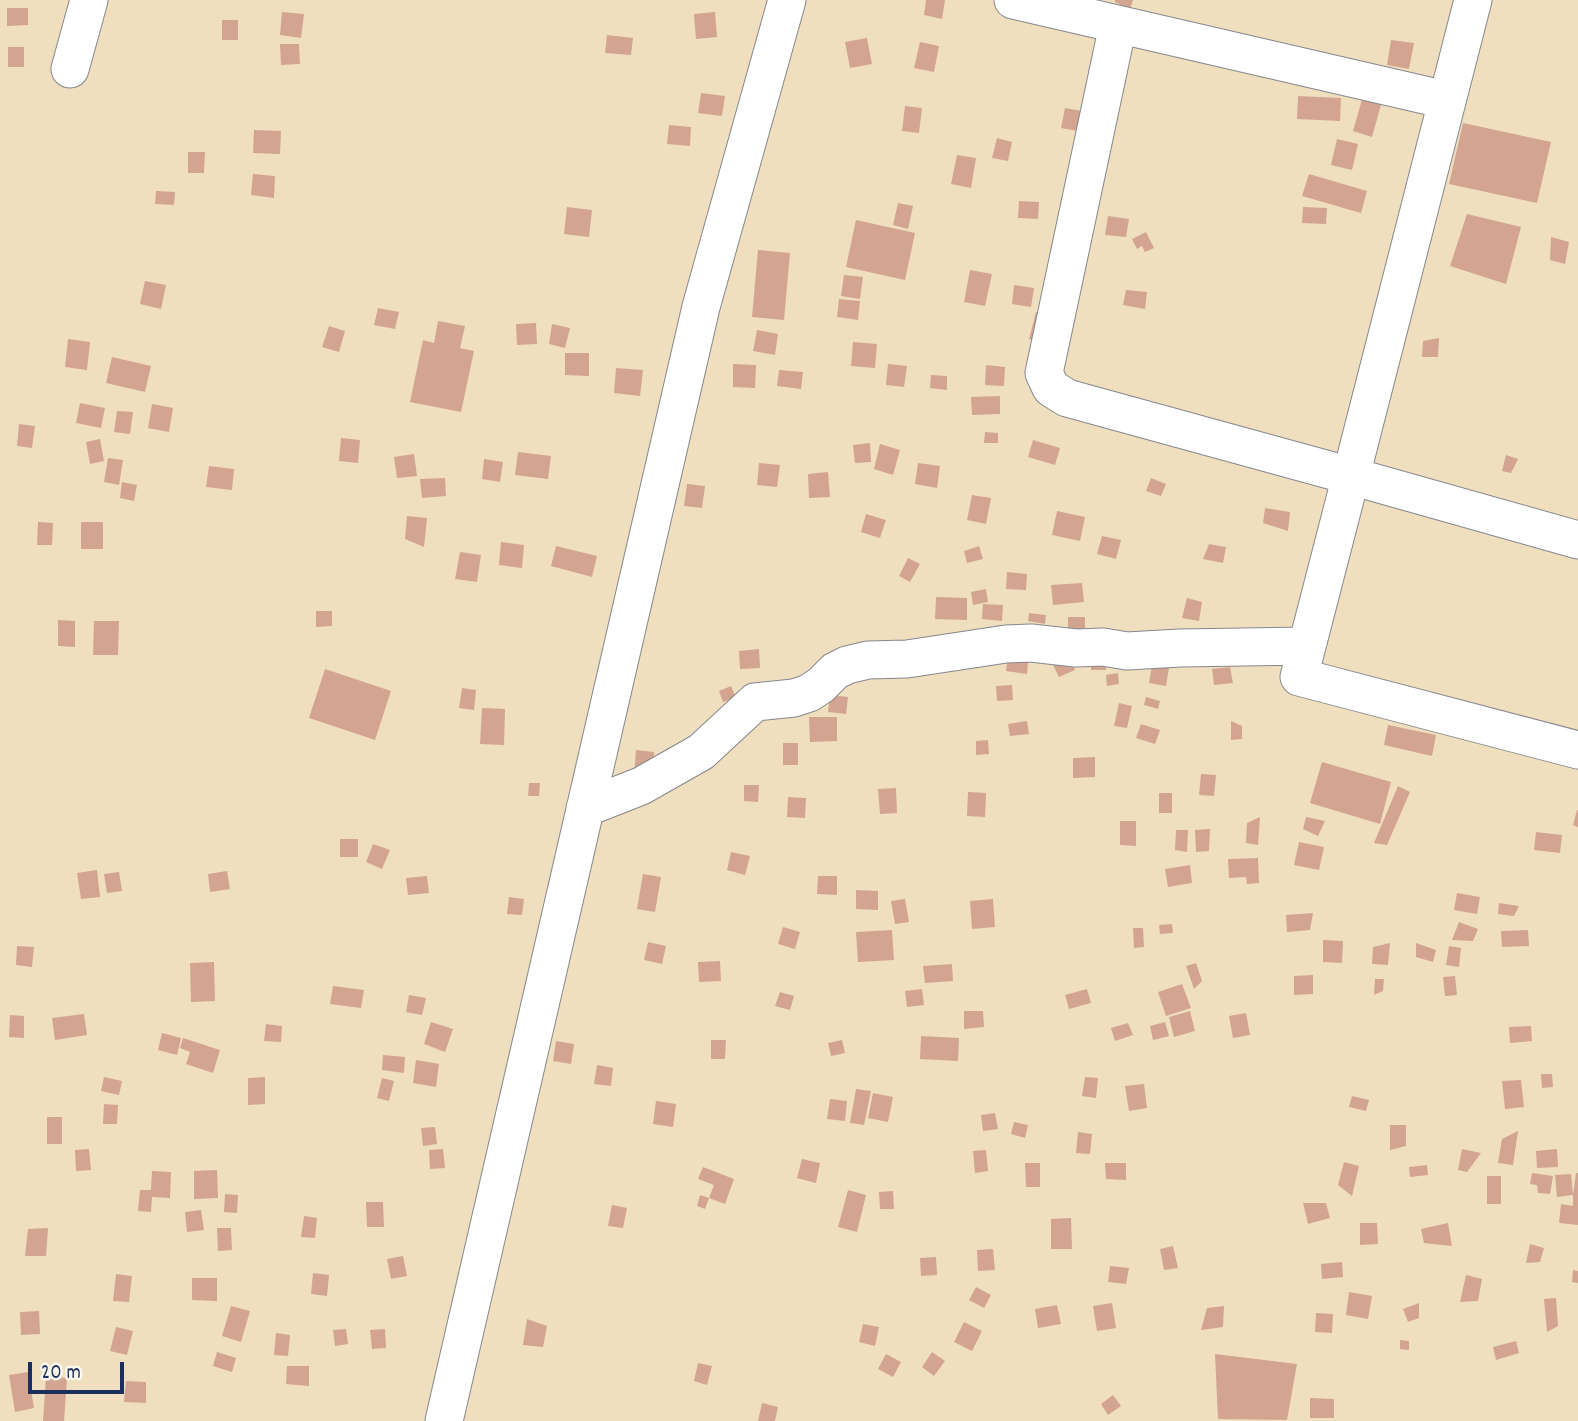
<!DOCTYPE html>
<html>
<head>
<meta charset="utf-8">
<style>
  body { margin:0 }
  #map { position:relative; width:1578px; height:1421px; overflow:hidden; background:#f0dfbf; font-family:Dekko,sans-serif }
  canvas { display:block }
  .scale { position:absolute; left:28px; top:1362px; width:96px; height:32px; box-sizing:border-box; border:4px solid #1b2f5e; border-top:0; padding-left:9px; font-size:21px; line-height:24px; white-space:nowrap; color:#1b2f5e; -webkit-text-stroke:5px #fbf7ec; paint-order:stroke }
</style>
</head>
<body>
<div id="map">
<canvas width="1578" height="1421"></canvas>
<div class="scale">20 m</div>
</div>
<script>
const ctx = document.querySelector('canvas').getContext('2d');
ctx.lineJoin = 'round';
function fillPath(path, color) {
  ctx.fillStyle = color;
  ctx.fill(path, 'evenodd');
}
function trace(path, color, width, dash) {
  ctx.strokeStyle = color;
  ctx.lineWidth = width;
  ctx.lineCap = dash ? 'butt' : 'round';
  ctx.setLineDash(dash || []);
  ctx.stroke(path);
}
fillPath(new Path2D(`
  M926,0h19l-3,19 -18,-4z
  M1115,0h18l-3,9 -15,-7z
  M7,8h21v17l-21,1z
  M282,12l22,2 -3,24 -21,-3z
  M715,12l2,25 -21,2 -2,-25z
  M222,20h16v20h-16z
  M607,35l26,3 -2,17 -26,-2z
  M867,38l5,26 -22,4 -5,-26z
  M1391,40l23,3 -5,26 -22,-4z
  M920,42l19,4 -5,26 -20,-4z
  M280,44h19l1,20 -19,1z
  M8,47h16v20h-16z
  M701,93l24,3 -3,20 -24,-3z
  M1298,96l43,2 -1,23 -43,-2z
  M1363,96l19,5 -10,36 -19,-6z
  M905,106l17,2 -3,25 -17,-2z
  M1065,108l17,3 -4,20 -17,-3z
  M1463,123l88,19 -14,61 -88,-19z
  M669,125l22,2 -1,19 -23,-2z
  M254,130l27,1 -1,23 -27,-1z
  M997,138l15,4 -4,19 -16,-3z
  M1337,139l21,5 -6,26 -21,-5z
  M188,152h17l-1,21h-16z
  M957,155l19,3 -5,30 -20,-4z
  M253,174l22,2 -1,22 -23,-3z
  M1309,174l58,17 -6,22 -59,-17z
  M156,191l19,1 -1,13 -19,-1z
  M1019,201l20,1 -1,17 -20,-1z
  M898,203l15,3 -5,23 -15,-4z
  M567,207l25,3 -3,27 -25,-3z
  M1303,207l24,1 -1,16 -24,-1z
  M1467,214l54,13 -15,57 -56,-18z
  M1108,216l21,3 -3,18 -21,-2z
  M856,220l59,13 -10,47 -59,-13z
  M1146,232l8,16 -9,4 -3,-6 -5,3 -5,-10z
  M1551,237l18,5 -4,22 -15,-4z
  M758,250l32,3 -6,67 -32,-3z
  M970,270l22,4 -7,32 -21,-4z
  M844,275l19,2 -3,22 -19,-3z
  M145,281l21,4 -5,24 -21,-5z
  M1014,285l20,3 -3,19 -19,-3z
  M1126,290l21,2 -2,17 -22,-4z
  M839,299l21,2 -2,19 -21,-3z
  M378,308l21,4 -4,17 -21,-4z
  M1036,312l15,5 -7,26 -15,-4z
  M438,321l27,5 -5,22 14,3 -13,61 -51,-10 13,-62 11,3z
  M536,323l1,21 -20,1 -1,-21z
  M552,324l18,4 -5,20 -16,-4z
  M329,326l16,5 -6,21 -17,-5z
  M757,330l21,4 -3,21 -22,-4z
  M1439,338l-1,19h-16l1,-16z
  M68,339l22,3 -3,28 -22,-3z
  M853,342l24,2 -2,24 -24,-2z
  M565,353h24v23l-24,-1z
  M112,357l39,9 -6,26 -39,-9z
  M733,364l23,1 -1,23 -22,-1z
  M888,364l19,2 -3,21 -18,-2z
  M986,365l19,2 -1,19 -19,-1z
  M616,368l27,2 -3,26 -26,-3z
  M779,370l24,2 -2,17 -24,-3z
  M931,375l16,1v14l-17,-2z
  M1000,396v18l-28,1 -1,-18z
  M80,403l25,5 -4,20 -25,-5z
  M152,404l21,4 -4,24 -21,-4z
  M117,411l16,1 -3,22 -16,-2z
  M19,424l16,2 -3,22 -15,-2z
  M985,432l13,1v10h-14z
  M341,438l19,2 -2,23 -19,-2z
  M100,439l4,22 -14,3 -4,-22z
  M1033,440l27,8 -5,17 -27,-8z
  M870,443l1,19 -16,1 -2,-18z
  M880,444l20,6 -7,25 -19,-6z
  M518,452l33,4 -3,23 -33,-4z
  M414,454l3,22 -20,2 -3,-21z
  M1506,455l12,4 -7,14 -9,-2z
  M108,458l15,2 -4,25 -15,-3z
  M484,459l19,3 -3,20 -18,-3z
  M759,463l21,2 -3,22 -20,-2z
  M918,463l22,3 -3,22 -22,-4z
  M209,466l25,3 -2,21 -26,-3z
  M828,472l2,25 -21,1 -1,-24z
  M445,478l1,18 -24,2 -2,-19z
  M1151,478l15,6 -5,12 -15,-5z
  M122,482l15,3 -3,16 -14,-3z
  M687,484l18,2 -3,22 -18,-2z
  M972,495l19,3 -5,26 -19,-4z
  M1265,508l25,4 -2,19 -25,-8z
  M1057,511l28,6 -5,24 -28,-6z
  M866,514l20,6 -6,18 -19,-6z
  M407,516l20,2 -3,29 -19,-8z
  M38,522l15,1 -1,22h-15z
  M81,522h22v27h-22z
  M1102,536l19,4 -5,19 -19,-5z
  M501,542l23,3 -2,23 -23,-3z
  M1209,544l17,3 -3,16 -20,-4z
  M556,546l41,10 -5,21 -41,-11z
  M979,546l4,13 -16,4 -3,-12z
  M460,552l21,3 -4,27 -22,-3z
  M908,558l12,6 -10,18 -11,-6z
  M1007,572l20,2 -1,16 -20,-1z
  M1082,583l2,19 -31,3 -2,-20z
  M986,589l2,13 -15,3 -2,-13z
  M936,597l31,1v22l-32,-1z
  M1187,598l15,4 -3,19 -17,-3z
  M983,604l20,1 -1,16 -20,-2z
  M316,611h16v15l-16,1z
  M1029,613l17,2 -1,9 -17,-3z
  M1068,617h17v12h-17z
  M58,620l17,1v26l-17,-1z
  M94,621h25l-1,34h-25z
  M1009,647l20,2 -2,25 -21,-3z
  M759,649l1,19 -20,1 -1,-18z
  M1105,656l1,14h-15v-13z
  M1070,657l5,13 -16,7 -6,-12z
  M1152,665l17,3 -3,18 -17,-3z
  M1230,667l3,16 -19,2 -2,-16z
  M325,669l66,22 -16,49 -66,-22z
  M1118,673l1,11 -12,2 -1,-11z
  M1012,685l1,15 -16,1 -1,-15z
  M731,686l5,12 -13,4 -4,-11z
  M462,688l14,2 -2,20 -15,-2z
  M830,695l18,2 -2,17 -18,-2z
  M1146,697l14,4 -2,8 -14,-4z
  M1119,703l13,3 -5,22 -13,-2z
  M482,708l23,1 -1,36 -24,-1z
  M809,717h28v24l-27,1z
  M1027,721l2,13 -19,2 -2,-12z
  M1231,721l11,5v13l-11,1z
  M1141,724l19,6 -5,14 -19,-6z
  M1388,725l48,10 -4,21 -48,-11z
  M988,740l1,14 -13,1v-14z
  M783,743h15v22h-15z
  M636,750l18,2 -1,25 -19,-1z
  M1095,757v20l-22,1v-20z
  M1322,762l69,20 -11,42 -70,-21z
  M1201,774l15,1 -2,21 -15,-1z
  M529,783h11l-1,13h-11z
  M744,785h15l-1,17 -14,-1z
  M1398,786l12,6 -23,53 -13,-2z
  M896,788l1,25 -17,1 -2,-25z
  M968,792l18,1 -1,24 -18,-1z
  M1159,793h13v20h-13z
  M788,797l18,1 -1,20 -18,-1z
  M1577,810h1v17l-5,-2z
  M1260,817l-2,28 -12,-2 1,-20z
  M1306,817l19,4 -7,15 -15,-7z
  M1120,821h16v25l-16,-1z
  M1210,829l-1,22 -13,1 -1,-22z
  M1176,830h12l-1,22 -12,-2z
  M1536,832l26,3 -2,18 -26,-3z
  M340,839h18v18h-18z
  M1299,842l25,5 -5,23 -25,-5z
  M373,844l17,6 -8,19 -16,-7z
  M731,852l19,4 -5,19 -18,-5z
  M1258,858l1,25 -12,1 -1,-7 -17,1 -1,-19z
  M1190,865l2,18 -24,4 -3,-18z
  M97,870l3,27 -19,2 -4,-26z
  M227,871l3,18 -20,3 -2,-18z
  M119,872l3,19 -15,2 -3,-19z
  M643,874l18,3 -6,35 -18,-3z
  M427,876l2,17 -21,2 -2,-17z
  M818,876h19v19l-20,-1z
  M856,890l22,1v19l-22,-1z
  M1457,893l23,4 -3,17 -23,-4z
  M509,897l15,2 -2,16 -15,-1z
  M905,899l4,23 -14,2 -4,-23z
  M993,899l2,28 -23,2 -2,-28z
  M1499,903l20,3 -5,10 -16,-2z
  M1313,913l-3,17 -23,2 -1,-17z
  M1459,922l19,7 -5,12 -21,-1z
  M1172,924l1,9 -13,1 -1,-9z
  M783,927l17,5 -5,17 -17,-5z
  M1133,928h10l1,19 -10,1z
  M892,930l2,30 -36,2 -2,-30z
  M1528,930l1,16 -27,1 -1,-16z
  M1323,940l20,1 -1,22 -19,-1z
  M648,942l18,4 -4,18 -18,-4z
  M1390,943l-2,22 -16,-1 1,-17z
  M1416,943l20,7 -3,12 -17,-5z
  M17,946l17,1 -2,20 -16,-2z
  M1449,946l12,2 -2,19 -13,-2z
  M720,961l1,20 -22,1 -1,-20z
  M214,962l1,39 -24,1 -1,-39z
  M1196,963l6,18 -8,8 -8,-23z
  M952,964l1,17 -28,2 -2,-17z
  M1313,975v19l-19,1v-19z
  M1455,976l2,19 -12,1 -2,-19z
  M1375,979h9l-1,12 -9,4z
  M1182,984l9,24 -25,8 -8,-24z
  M333,986l31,4 -3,18 -31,-4z
  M922,989l2,16 -17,2 -2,-16z
  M1087,989l4,14 -22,6 -4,-14z
  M780,992l14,4 -4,14 -15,-4z
  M409,995l17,3 -4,17 -16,-3z
  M964,1011h19l1,16 -20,2z
  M1190,1011l5,20 -21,6 -5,-20z
  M1246,1013l4,22 -17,3 -4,-22z
  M84,1014l3,21 -32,5 -3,-22z
  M10,1015l14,1v22l-15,-1z
  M431,1022l22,7 -8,23 -21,-8z
  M1165,1022l4,14 -16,4 -3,-14z
  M1128,1023l5,12 -18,6 -4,-13z
  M266,1024l16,2 -1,16 -17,-1z
  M1531,1026l1,15 -22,2 -1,-16z
  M162,1033l19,5 -4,17 -19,-5z
  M921,1036l38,2 -1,23 -38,-2z
  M183,1038l37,12 -7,23 -27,-9 4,-12 -10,-4z
  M711,1040h15l-1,19h-14z
  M842,1040l3,13 -14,3 -3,-13z
  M556,1041l18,3 -3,20 -18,-3z
  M383,1055l22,2 -1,16 -22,-3z
  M416,1060l23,4 -3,23 -23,-4z
  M597,1065l16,3 -2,18 -17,-2z
  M1541,1074h11l1,13 -11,1z
  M104,1077l18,4 -3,14 -18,-4z
  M265,1077v27l-17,1v-27z
  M1085,1077l13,1 -2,20 -14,-2z
  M382,1078l12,3 -5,20 -12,-3z
  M1521,1080l3,27 -19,2 -3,-28z
  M1144,1084l3,24 -18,3 -4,-25z
  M856,1089l15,2 -7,34 -14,-2z
  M873,1093l20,4 -5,25 -20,-4z
  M1352,1096l17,4 -3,11 -17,-4z
  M830,1099l17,2 -2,20 -18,-2z
  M656,1101l20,3 -3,23 -20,-3z
  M104,1104l14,1 -1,19h-14z
  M995,1113l3,16 -15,2 -2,-16z
  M47,1117h15v27h-15z
  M1014,1122l14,3 -3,13 -14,-4z
  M1390,1125h16v21l-16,4z
  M435,1127l2,17 -14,2 -2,-18z
  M1518,1131l-5,34 -15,-2 4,-24z
  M1078,1132l14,2 -2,20 -14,-1z
  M89,1149l2,21 -15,1 -1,-21z
  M443,1149l2,19 -15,1 -1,-19z
  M1462,1149l19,4 -14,19 -9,-2z
  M1557,1149l1,18 -21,1 -1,-17z
  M986,1150l2,21 -13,2 -2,-22z
  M802,1159l18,4 -4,20 -19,-5z
  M1344,1162l15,4 -7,30 -14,-11z
  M1025,1163h15v24h-14z
  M1105,1163h21v17l-20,-1z
  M1427,1165l1,10 -18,2 -1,-10z
  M703,1167l31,12 -9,25 -16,-6 5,-13 -16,-6z
  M217,1170l1,28 -24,1v-28z
  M152,1171l19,1 -1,26 -18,-1 -1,15 -13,-1 2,-21h11z
  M1532,1173l21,3 -3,18 -12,-1 -1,-8 -7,-1z
  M1576,1173h2v52l-19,-2 2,-19 12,2v-11l-16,2 -2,-22 16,-1 2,21z
  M1487,1176h14v28h-14z
  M848,1190l18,5 -9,37 -19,-5z
  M893,1191l1,18h-14l-1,-17z
  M225,1194l13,1 -1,18 -13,-1z
  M700,1195l9,3 -4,11 -8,-3z
  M366,1202h17l1,25h-17z
  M1303,1203h23l4,15 -22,6z
  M612,1205l15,3 -4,20 -15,-2z
  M201,1210l3,20 -17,2 -2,-20z
  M304,1216l13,2 -2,20 -14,-1z
  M1071,1218l1,31h-21v-30z
  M1360,1223h17l1,21 -18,1z
  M1448,1223l4,23 -28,-3 -3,-14z
  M48,1228l-2,28h-21l3,-27z
  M217,1228h14l1,22 -14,1z
  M1530,1244l14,4 -4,14 -14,1z
  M1173,1246l5,22 -14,2 -4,-21z
  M993,1249l2,21 -17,1 -1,-21z
  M403,1256l4,20 -16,3 -4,-20z
  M936,1257l1,18 -16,1 -1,-18z
  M1342,1262l1,15 -21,2 -1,-15z
  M1110,1266l19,2 -3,16 -18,-2z
  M1573,1270l5,1v12l-6,-1z
  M313,1273l16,2 -2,21 -16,-2z
  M116,1274l16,2 -3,26 -16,-1z
  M1466,1275l16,4 -4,22 -18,1z
  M192,1278h25v23l-25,-1z
  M976,1287l15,8 -7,13 -15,-8z
  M1349,1292l23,4 -4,23 -22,-4z
  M1556,1298l2,28 -11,6 -3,-33z
  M1112,1303l4,25 -19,3 -4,-25z
  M1419,1303v15l-11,4 -5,-13z
  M1057,1305l4,19 -23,4 -3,-19z
  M231,1306l19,5 -9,31 -19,-6z
  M1224,1306l-1,21 -22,3 6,-22z
  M39,1311l1,23 -19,1 -1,-23z
  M1316,1313l17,1 -1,19 -17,-1z
  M527,1319l20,7 -4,21 -20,-2z
  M964,1322l18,9 -10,20 -18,-9z
  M863,1324l16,3 -4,19 -16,-4z
  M116,1327l17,4 -6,24 -17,-4z
  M346,1329l2,15 -13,2 -2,-16z
  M385,1329l1,19 -14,1 -2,-19z
  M276,1333l14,2 -2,21 -14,-1z
  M1400,1340l9,1v9l-9,-1z
  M1516,1341l3,12 -23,7 -3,-13z
  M217,1352l19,6 -4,14 -19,-6z
  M932,1352l13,9 -11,15 -12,-9z
  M886,1354l15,8 -8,15 -15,-8z
  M1215,1354l82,10 -10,56 -69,-1z
  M698,1363l14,3 -5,19 -13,-4z
  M287,1366h22v20l-23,-2z
  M28,1372l6,36 -19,4 -6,-37z
  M46,1376l21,2 -3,43h-21z
  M126,1381l20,1v21l-22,-1z
  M1113,1395l8,11 -13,9 -7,-11z
  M1310,1398l24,1v19h-24z
  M762,1403l16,4 -3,14h-17z`), '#d3a490');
const minor = new Path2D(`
  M1013,0l433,100
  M1473,0l-122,476 227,64
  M1118,25l-74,348 7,15 16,10 284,78 -52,201 279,73
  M70,69l19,-69
  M585,808l56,-22 60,-34 54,-50 39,-4 15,-5 12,-8 14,-14 12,-6 21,-5 39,-1 99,-15 25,-1 45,5 27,-1 24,4 53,-3 127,-2
  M444,1421l257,-1114 86,-307`);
trace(minor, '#86878e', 39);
trace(minor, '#fff', 37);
</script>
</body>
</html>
